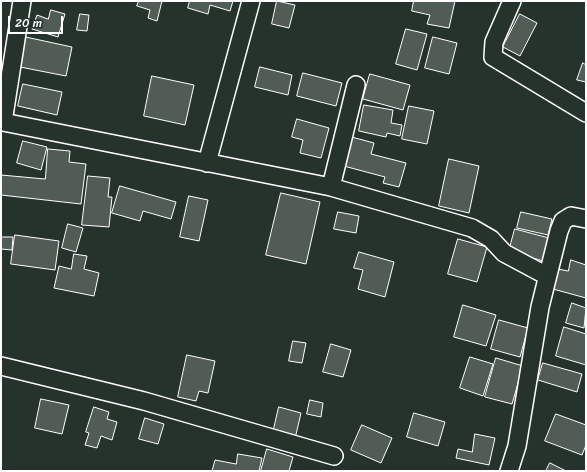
<!DOCTYPE html>
<html>
<head>
<meta charset="utf-8">
<style>
  body { margin:0 }
  #map { position:relative; width:587px; height:472px; overflow:hidden; background:#26332d; font-family:Sriracha,sans-serif }
  canvas { display:block }
  .frame { position:absolute; inset:0; border:2px solid #fff; pointer-events:none }
  .scale { position:absolute; left:8px; top:16px; width:55px; height:18px; box-sizing:border-box; border:2px solid #fff; border-top:0; padding-left:5px; font-size:12px; line-height:14px; white-space:nowrap; color:#fff; -webkit-text-stroke:3px #26332d; paint-order:stroke }
</style>
</head>
<body>
<div id="map">
<canvas width="587" height="472"></canvas>
<div class="frame"></div>
<div class="scale">20 m</div>
</div>
<script>
const ctx = document.querySelector('canvas').getContext('2d');
ctx.lineJoin = 'round';
function fillPath(path, color) {
  ctx.fillStyle = color;
  ctx.fill(path, 'evenodd');
}
function trace(path, color, width, dash) {
  ctx.strokeStyle = color;
  ctx.lineWidth = width;
  ctx.lineCap = dash ? 'butt' : 'round';
  ctx.setLineDash(dash || []);
  ctx.stroke(path);
}
const building = new Path2D(`
  M139,1h23l-5,20 -9,-3 2,-8 -13,-4z
  M190,1h43l-3,10 -20,-6 -2,9 -20,-6z
  M277,1l18,4 -6,23 -17,-4z
  M414,1h41l-6,27 -22,-4 3,-9 -18,-4z
  M51,10l14,4 -7,23 -26,-8 5,-14 11,4z
  M80,14l9,1 -2,16 -10,-1z
  M520,14l17,9 -17,33 -17,-9z
  M406,29l21,5 -10,36 -21,-6z
  M21,36l51,11 -6,29 -51,-10z
  M433,37l24,6 -8,31 -24,-6z
  M583,63l3,2v17l-9,-2z
  M260,67l32,8 -4,20 -33,-8z
  M303,73l39,10 -6,23 -39,-10z
  M370,74l40,11 -7,25 -40,-11z
  M152,76l42,9 -9,40 -41,-9z
  M23,84l39,8 -5,23 -39,-9z
  M364,105l29,5 -2,13 11,2 -2,11 -13,-3 -1,4 -27,-6z
  M409,106l25,5 -7,33 -25,-5z
  M297,119l32,9 -8,30 -21,-5 3,-13 -11,-3z
  M348,136l26,7 -3,11 35,9 -7,24 -16,-4 2,-6 -45,-12z
  M23,141l24,6 -6,23 -24,-7z
  M48,149l22,2 -1,11 17,2 -5,40 -80,-9v-20l44,4z
  M449,159l30,7 -10,47 -30,-7z
  M88,176l22,2 -2,19h4l-3,30 -27,-2z
  M120,186l56,16 -5,17 -28,-8 -3,10 -28,-8z
  M281,193l39,9 -14,62 -40,-9z
  M189,196l19,4 -9,41 -19,-4z
  M338,212l21,4 -3,17 -22,-4z
  M521,212l31,7 -4,16 -31,-7z
  M68,224l15,4 -7,24 -14,-4z
  M515,229l34,9 -6,23 -34,-10z
  M15,235l44,6 -4,29 -44,-6z
  M1,237h12l-1,13 -11,-1z
  M458,239l29,8 -10,35 -29,-8z
  M359,252l35,10 -9,35 -27,-8 5,-19 -9,-2z
  M74,254l13,2 -3,13 15,4 -5,23 -40,-8 5,-22 12,3z
  M571,260l15,5v33l-33,-9 5,-20 10,2z
  M572,303l14,5 -2,20 -18,-5z
  M463,305l33,10 -10,31 -32,-9z
  M499,320l29,8 -8,29 -29,-8z
  M564,327l22,7v31l-30,-9z
  M293,341l13,2 -4,20 -13,-2z
  M331,344l20,6 -8,27 -20,-5z
  M187,355l28,6 -7,32 -9,-2 -3,10 -18,-4z
  M470,357l23,7 -10,32 -23,-8z
  M496,358l27,8 -11,38 -27,-7z
  M543,363l39,11 -5,18 -39,-12z
  M41,399l28,6 -7,29 -27,-6z
  M310,400l13,3 -2,14 -14,-3z
  M94,407l15,5 -2,7 10,3 -5,18 -11,-4 -4,12 -12,-3 4,-12 -3,-1z
  M279,407l22,6 -6,26 -22,-6z
  M414,413l31,9 -7,24 -31,-9z
  M556,414l30,11v20l-4,10 -37,-14z
  M145,418l19,6 -6,20 -19,-5z
  M362,425l30,13 -11,25 -30,-13z
  M475,434l20,4 -6,27 -33,-7 2,-9 14,3z
  M267,449l26,8 -4,14h-28z
  M238,454l24,4 -3,13h-47l3,-11 21,4z
  M550,463l16,8h-20z`);
fillPath(building, '#515c57');
trace(building, '#fff', 1);
const minor = new Path2D(`
  M512,1l-18,41 -1,15 93,56
  M1,122h2l19,-121
  M3,122l328,65 141,41 19,11 13,14 43,23
  M207,163l44,-162
  M331,187l25,-102
  M1,366l143,35 190,55
  M509,471l8,-25 23,-139 19,-76 4,-10 8,-5 15,3`);
trace(minor, '#fff', 20);
trace(minor, '#26332d', 17);
</script>
</body>
</html>
